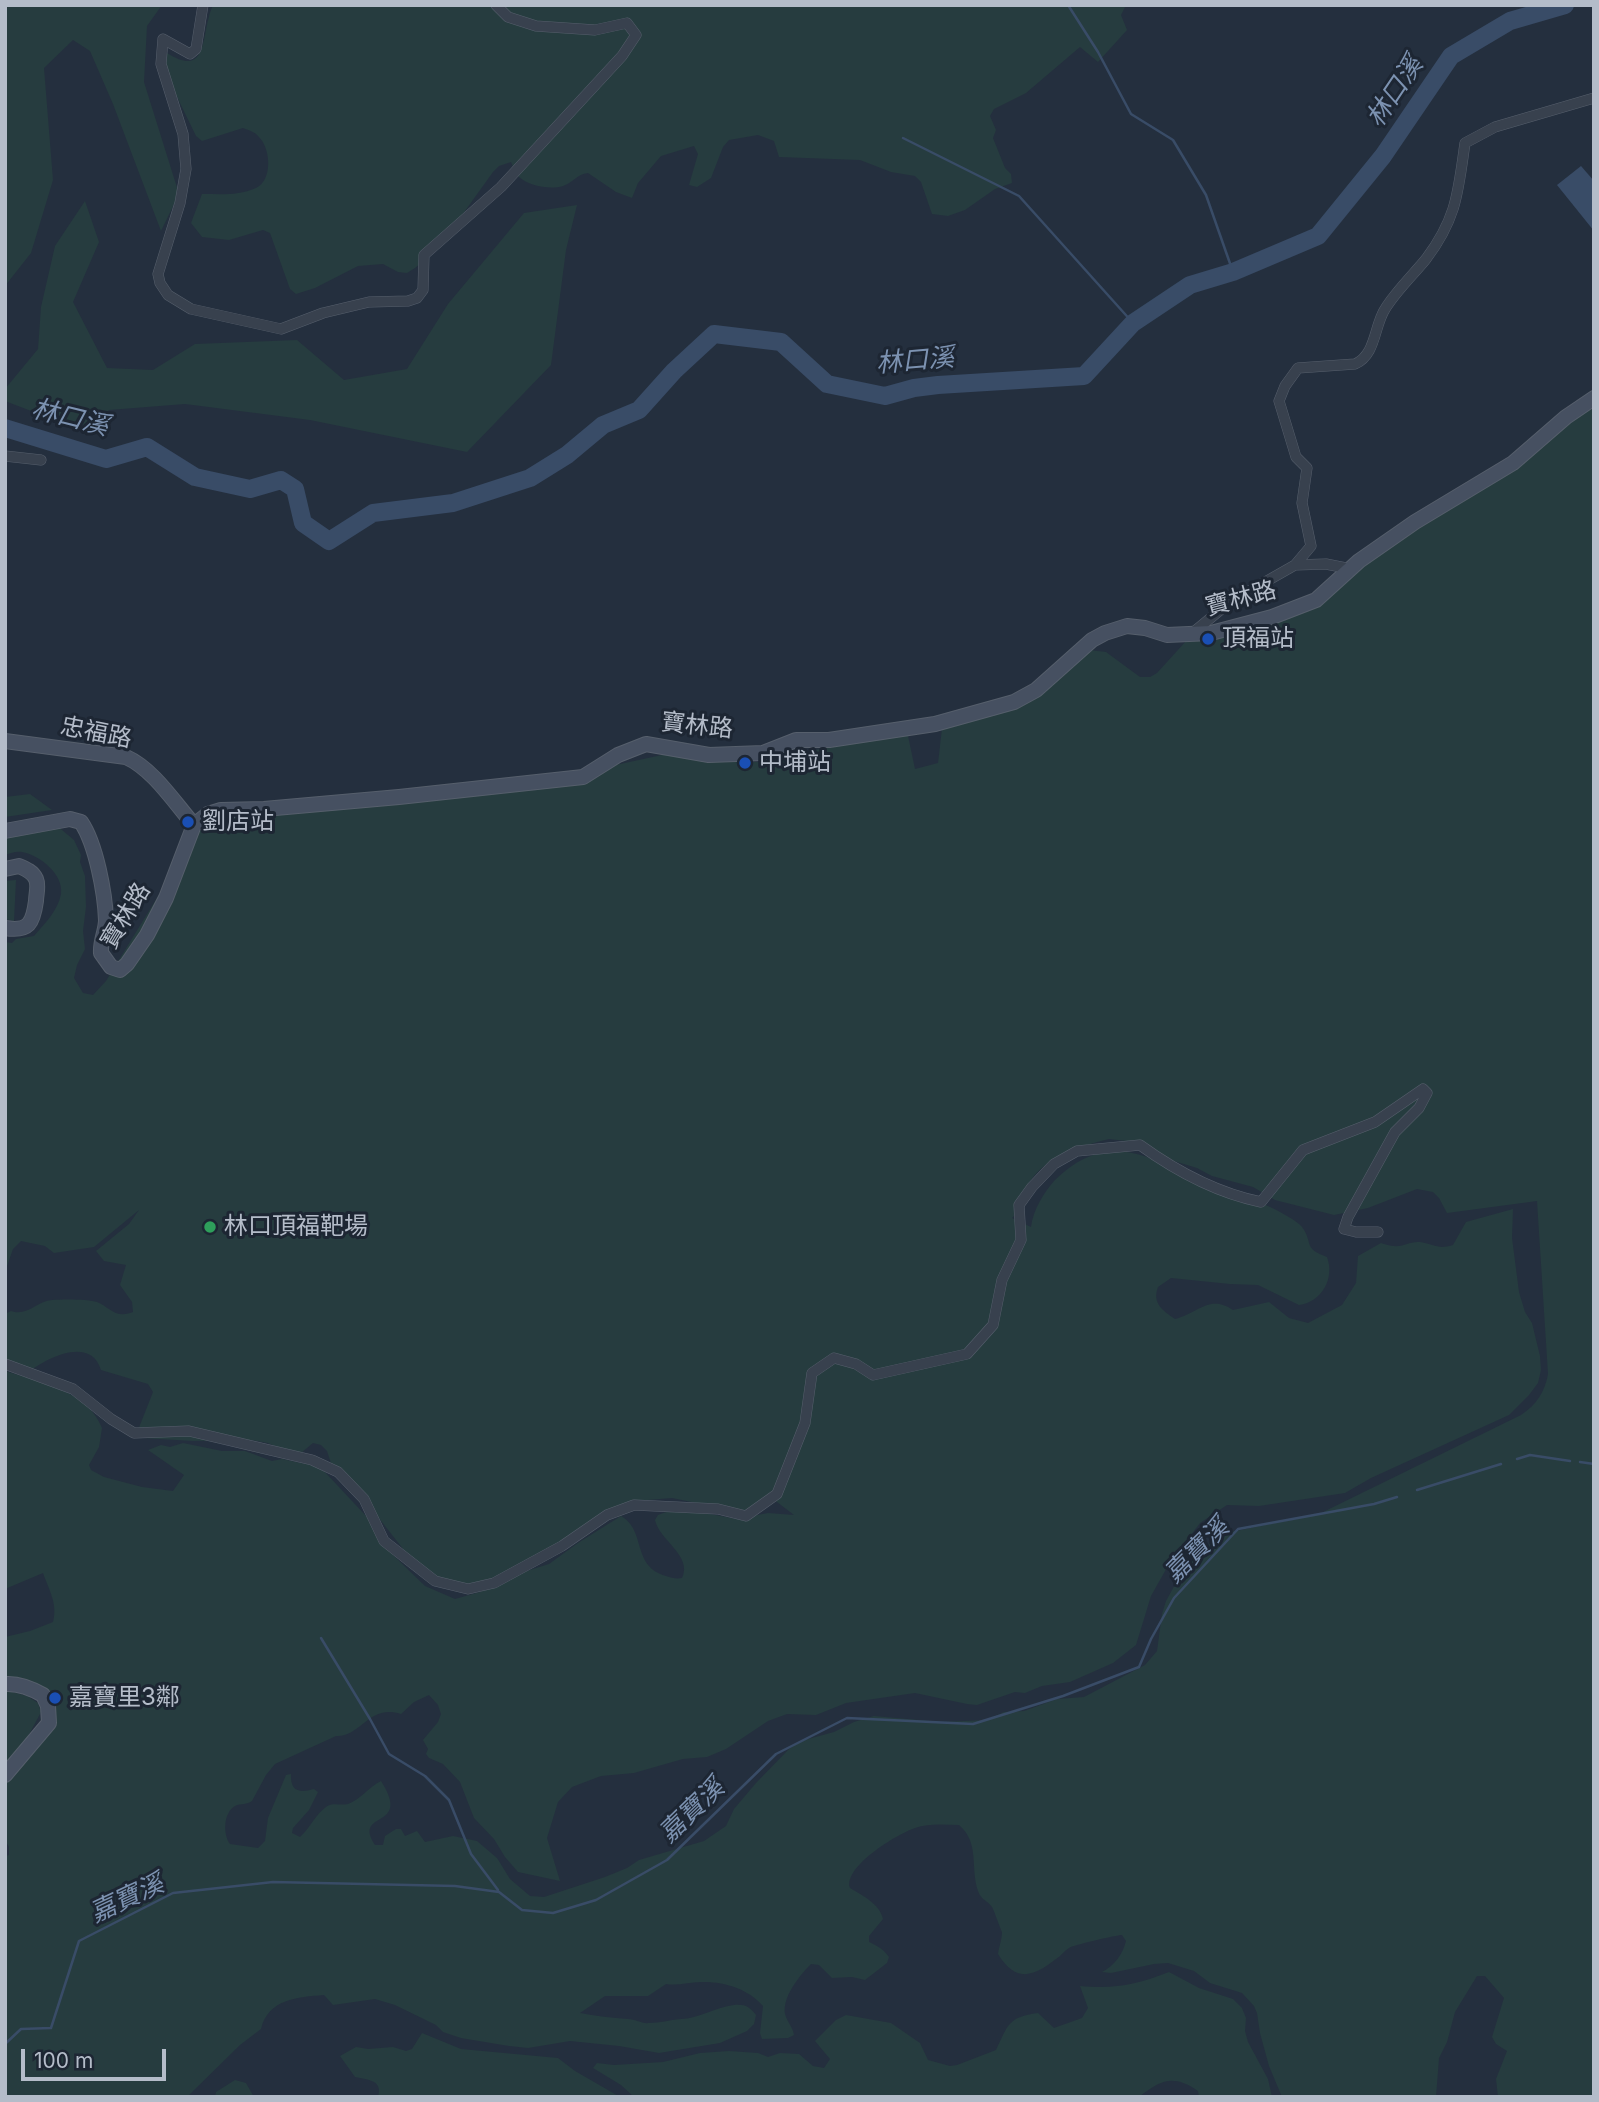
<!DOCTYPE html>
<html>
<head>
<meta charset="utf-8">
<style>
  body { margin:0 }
  #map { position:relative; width:1599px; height:2102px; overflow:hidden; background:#242f3e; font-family:Inter,sans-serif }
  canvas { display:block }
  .frame { position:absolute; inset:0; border:7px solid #b4bcc9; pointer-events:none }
  .scale { position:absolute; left:21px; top:2049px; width:145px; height:32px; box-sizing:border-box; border:4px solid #b4bcc9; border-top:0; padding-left:9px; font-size:21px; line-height:24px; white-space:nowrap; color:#b4bcc9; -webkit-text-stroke:5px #1d2633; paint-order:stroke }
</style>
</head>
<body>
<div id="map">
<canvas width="1599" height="2102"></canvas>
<div class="frame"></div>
<div class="scale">100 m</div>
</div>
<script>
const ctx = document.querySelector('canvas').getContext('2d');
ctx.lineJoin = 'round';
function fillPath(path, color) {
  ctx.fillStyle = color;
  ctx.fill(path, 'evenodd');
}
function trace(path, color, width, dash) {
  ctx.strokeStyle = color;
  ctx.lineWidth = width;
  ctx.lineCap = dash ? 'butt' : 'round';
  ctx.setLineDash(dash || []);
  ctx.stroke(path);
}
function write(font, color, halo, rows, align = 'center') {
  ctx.font = font + ' Inter,"Noto Sans TC",sans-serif';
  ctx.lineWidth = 6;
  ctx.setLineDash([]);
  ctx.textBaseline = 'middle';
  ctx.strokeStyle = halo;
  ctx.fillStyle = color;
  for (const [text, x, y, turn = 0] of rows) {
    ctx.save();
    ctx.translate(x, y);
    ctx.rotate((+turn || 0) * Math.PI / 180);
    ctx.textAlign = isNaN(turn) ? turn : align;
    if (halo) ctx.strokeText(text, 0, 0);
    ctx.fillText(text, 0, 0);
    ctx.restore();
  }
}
fillPath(new Path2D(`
  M5,5h157l-15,21 -3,56 35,112 -18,37 -48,-127 -23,-53 -17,-11 -29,28 9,112 -22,73 -26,33z
  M213,5h913l-5,10 6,15 -29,32 -18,-15 -54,46 -32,16 -4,7 6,14 -3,8 12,30 6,6 1,9 -17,6 -30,21 -17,6 -16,-2 -11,-32 -6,-6 -24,-4 -31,-12 -81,-3 -5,-16 -16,-6 -29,5 -6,7 -12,31 -14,9 -8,-2 9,-31 -4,-8 -33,10 -23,27 -6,15 -16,-6 -28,-19c-11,1 -15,10 -25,13 -13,4 -34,0 -44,-9 -4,-4 -6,-11 -8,-15l-12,4 -6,6 -56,78 -22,18 -8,5 -9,-1 -15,-8 -25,2 -43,22 -19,6 -6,-5 -20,-56 -7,-3 -34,10 -27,-3 -11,-14 11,-29c19,0 36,2 54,-6 17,-8 15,-40 2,-52 -3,-4 -10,-6 -15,-8l-41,13 -6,-5 -33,-68 -1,-8 5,-7c43,27 33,-20 46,-48z
  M85,201l14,41 -26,60 34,66 46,2 42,-26 102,-4 47,40 63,-11 41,-65 76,-91 53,-8 -11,45 -15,115 -84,87 -157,-32 -125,-16 -76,6 -23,22 -81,-31v-12l33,-40 3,-42 14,-61z
  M1594,403v1694h-96l-2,-18 11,-28 -11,-7 -4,-7 12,-39 -19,-22h-8l-22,36 -8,30 -8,16 -3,39h-154l-13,-31 -9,-33 -3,-20 -3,-7 -12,-13 -32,-10 -16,-12 -26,-8 -14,1 -43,9 -9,-1c12,-6 21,-18 24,-31l-4,-6c-5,0 -49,10 -53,13 -5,3 -8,8 -13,11 -24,19 -41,23 -58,-5 1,-7 4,-15 4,-22 -1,-2 -9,-24 -10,-25 -5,-7 -11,-7 -14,-16 -8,-24 2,-48 -19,-66 -14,0 -30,-2 -44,3 -18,6 -72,39 -65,60 13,8 30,16 33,31l-14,17v6c9,4 14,7 20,15l-2,6 -22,17 -13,-3 -20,1 -13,-13 -8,-1c-11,11 -29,33 -26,50 2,8 8,13 9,21l-6,3 -26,1 -2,-6 3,-27c-14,-17 -40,-25 -62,-24 -12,0 -23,4 -35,2l-18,12h-43l-25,17c15,3 32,5 48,6 7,0 14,5 21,4 11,0 20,-3 32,-4 17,0 35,-12 53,-14 11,-1 16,2 22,10l-2,9 -7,7 -27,12 -61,10 -40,-7 -49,-5 -42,7 -19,-2 -48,-8 -18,-6 -7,-7 -41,-20 -20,-6 -42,6 -9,-10c-26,2 -56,4 -63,34l-21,16 -53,52h-182v-241l4,-1v-8l-4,-7v-60l47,-57v-20l-47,-24v-42l25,-6 23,-9c5,-18 -4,-32 -10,-49l-38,16v-218c34,11 82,19 97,57l-3,19 -10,18 2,5 13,7 38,10 31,4 11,-16 -36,-25 13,-5 9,2 13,-4 39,8h23l27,10 10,-2 33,7 8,4 44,47 9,18 16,19 33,32 30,13 25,-7 26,-10 11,-8 32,-10 29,-21 43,-27c26,15 10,50 45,60 6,2 10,3 16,2 11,-22 -23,-38 -27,-58l3,-5 19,-7 60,11 31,-6 26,2 -21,-16 -33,13 -68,-14 -36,3 -65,38 -76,39 -33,10 -44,-20 -40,-51 -43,-42 -8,-24 -6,-6 -8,-2 -12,10 -9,1 -24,-11 -17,-3 -58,1 -51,-3 -4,-8 15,-38 -5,-8 -47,-14c-10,-34 -53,-13 -71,1l-25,-11v-46l6,-3c16,6 26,-10 41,-11 10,-1 38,-1 45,2 14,6 18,17 36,10l-1,-10 -12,-17 6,-20 -22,-4 -8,-10 33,-27 10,-14 -45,37 -40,6 -9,-7 -24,-5 -8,8 -8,23v-330l7,1 4,-4 18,-3c10,-12 24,-25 27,-42 3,-20 -22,-39 -39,-42 -6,-1 -11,1 -17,3v-22l51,-8 18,15 7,15 -1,7 5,14 1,31 -3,24 2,18 -8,16 -3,13 9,15 10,2 13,-14 100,-163 46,-9 252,-16 86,-12 8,-4 13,-11 51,-11h44l34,7h18l149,-31 8,38 23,-6 5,-43 42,-10 32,-18 16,-4 48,-39 25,3 34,25h10l7,-4 30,-33 123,-40zM1109,1139l26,3 39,19 23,7 15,8 41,11 22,13 59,15 34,-7 49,-19 16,3 6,6 8,15 90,-12 11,173c-3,18 -12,31 -27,41l-202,99 -93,19 -23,15 -21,24 -16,29 -4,13 -5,37 -12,14 -61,32 -27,2 -33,12 -20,1 -17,8 -46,2 -67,-6 -20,6 -20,10 -33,9 -12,8 -33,34 -22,26 -8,17 -22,15 -65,19 -12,8 -22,9 -61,20 -14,-1 -20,-17 -13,-21 -20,-17 -24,-5 -28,6 -8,-11 -12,5 -4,-7h-5l-11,7 -2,9h-8c-23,-36 38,-14 6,-64 -12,6 -21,19 -33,23 -8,2 -15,-2 -22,3 -11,8 -16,21 -26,30l-8,-4 1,-5 16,-18 9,-18 -4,-3c-14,4 -24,3 -23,-15l-5,1 -18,43 -3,23 -7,7 -28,-4c-7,-9 -7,-31 5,-38 6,-3 12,-1 17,-5l14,-26 9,-11 61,-28c26,1 32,-32 65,-22l13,-12 15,-7 9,10 3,9 -3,8 -15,18 5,9 -2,5 3,4 14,6 17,18 14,36 20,21 11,18 13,15 42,9 -13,-43 11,-36 14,-15 29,-11 33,-3 49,-14 24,-2 19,-8 42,-28 19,-7 29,1 30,-12 69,-10 52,11 10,1 38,-13 10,1 17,-7 28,-4 43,-19 23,-18 15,-49 18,-32 31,-41 27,-18 32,1 86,-13 26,-15 138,-63 20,-20 9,-12 3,-13 -1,-14 -8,-33 -7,-11 -6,-20 -7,-54 1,-29 -47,13 -13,23c-16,5 -18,-1 -33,-3 -15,-1 -16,9 -39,1l-23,13 -2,27 -14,22 -34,18 -19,-5 -20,-16 -36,8c-24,-16 -34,3 -58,9 -13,-9 -23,-16 -17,-32l13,-9 59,6 28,1 41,20c23,-3 36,-27 28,-48 -25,-9 -13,-14 -25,-30 -5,-6 -15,-11 -22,-15 -23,-13 -60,-22 -86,-31 -16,-6 -30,-18 -47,-24 -36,-13 -65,-4 -92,23 -11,12 -22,30 -24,47l-19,-9 6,-6c9,-49 48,-62 91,-73z
  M30,794l22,16 -47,7v-20z
  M16,880l-2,41 -9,-2v-38z
  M5,1690l22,6 11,7 3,9 -16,30 -20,23z
  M1169,1972l30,16 34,11 9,9 4,10 -1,13 3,11 20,37 4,18h-73l-1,-6c-25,-17 -37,-11 -59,6h-505l-13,-12 -28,-17 4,-5 17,2 49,-3 37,-9 29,-2 29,2 10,4 12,-4 19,1 14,12 11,2 6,-9 -15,-18 21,-21 10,-5 45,8 29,20 8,17 22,6 7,-1 39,-15c12,-25 12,-33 42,-37l16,15 28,-10 6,-10 -8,-22c35,3 56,-1 89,-14z
  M422,2033l39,16 97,9 17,13 45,26h-242c5,-17 -9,-17 -23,-20l-15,-21 16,-9 12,2 25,-2 13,4 6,-2z
  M235,2080l11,3 8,14h-39l1,-5z`), '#263c3f');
fillPath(new Path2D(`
  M1581,166l13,15v50l-37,-46z`), '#394c67');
trace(new Path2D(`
  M1068,5l30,47 33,62 42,26 33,55 27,77
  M903,138l116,58 114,127
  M1517,1459l13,-4 40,6
  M1580,1462l14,2
  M1417,1490l84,-26
  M321,1638l49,81 19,35 36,22 24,24 22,54 27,36
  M5,2044l16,-15 30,-1 28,-87 94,-48 100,-11 182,4 44,6 23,18 31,3 43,-13 71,-40 109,-106 71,-36 126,6 90,-28 76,-29 12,-28 23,-41 64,-69 136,-25 23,-7`), '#394c67', 2.5);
trace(new Path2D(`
  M5,428l101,31 41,-12 48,30 55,12 31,-9 14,9 8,34 26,18 44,-28 80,-10 77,-25 37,-23 36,-30 36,-15 35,-39 40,-37 67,8 46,42 58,12 29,-8 24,-3 146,-9 49,-53 57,-38 43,-13 85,-36 65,-80 68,-100 59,-35 55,-16`), '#394c67', 18);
const street = new Path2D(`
  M203,5l-7,44 -6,5 -27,-15 -2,25 22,70 3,35 -6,34 -22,71 2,9 8,12 23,14 90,20 42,-16 46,-11 39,-1 9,-3 6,-8 1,-35 77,-68 121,-131 14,-21 -9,-12 -32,7 -59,-4 -28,-9 -12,-12
  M5,456l36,4
  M1295,565l31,-1 25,5
  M1190,635l40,-33 65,-37 16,-19 -9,-43 5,-35 -11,-11 -17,-56 6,-15 13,-18 57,-4c21,-9 19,-38 30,-55 11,-18 28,-34 41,-50 31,-41 32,-67 39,-116l30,-16 99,-29
  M5,1364l68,25 38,30 23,14 55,-2 123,29 26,12 26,27 20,42 51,40 33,8 26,-6 68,-37 45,-31 27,-10 84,4 28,7 31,-22 28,-71 7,-50 22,-15 22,6 17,11 94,-21 26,-29 9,-45 19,-40 -2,-35 13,-18 22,-23 23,-13 63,-6c36,26 77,48 121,57l42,-52 72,-28 48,-33 4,4 -8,15 -24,24 -47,85 -4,12 12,3h22`);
const secondary = new Path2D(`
  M5,741l121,16c27,12 48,45 68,68
  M5,831l65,-12 11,3c15,22 24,71 25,98 0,11 -6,21 -5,33l10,14 9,3 7,-6 20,-29 19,-37 28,-73 14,-11 13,-4 43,-1 135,-12 184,-20 35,-22 28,-11 63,11 54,-2 33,-13h33l106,-16 79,-22 22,-12 56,-50 13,-7 22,-7 18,2 22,7 44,-2 61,-16 44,-17 43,-39 56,-39 98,-59 53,-46 28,-19
  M5,869l14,-3c7,3 14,6 17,13 3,7 0,15 0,22 -3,22 -7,31 -31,27
  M5,1684c14,-1 26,4 38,11l5,11 1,17 -44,52`);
trace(street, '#565f6c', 11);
trace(secondary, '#565f6c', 16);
trace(street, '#38414e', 10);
trace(secondary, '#465061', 14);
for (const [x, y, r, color] of [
  [1208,639,7,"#1a4fb4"],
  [745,763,7,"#1a4fb4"],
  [188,822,7,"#1a4fb4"],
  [210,1227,7,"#2e9e5b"],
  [55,1698,7,"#1a4fb4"]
]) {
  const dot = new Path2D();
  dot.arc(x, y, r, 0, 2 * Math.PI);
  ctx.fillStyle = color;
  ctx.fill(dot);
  trace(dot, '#1d2633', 2.5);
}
write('24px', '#b4bcc9', '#1d2633', [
  ["寶林路",1241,599,-15],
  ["寶林路",697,726,6],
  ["忠福路",96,733,11],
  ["寶林路",126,916,-59]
]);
write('24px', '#b4bcc9', '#1d2633', [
  ["頂福站",1222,639],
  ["中埔站",759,763],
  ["劉店站",202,822],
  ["林口頂福靶場",224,1227],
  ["嘉寶里3鄰",69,1698]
], 'left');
write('italic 26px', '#7c92b1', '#1d2633', [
  ["林口溪",1395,92,-56],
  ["林口溪",915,361,-5],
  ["林口溪",70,418,14],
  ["嘉寶溪",1197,1551,-45],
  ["嘉寶溪",692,1811,-44],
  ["嘉寶溪",127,1899,-25]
]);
</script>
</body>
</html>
